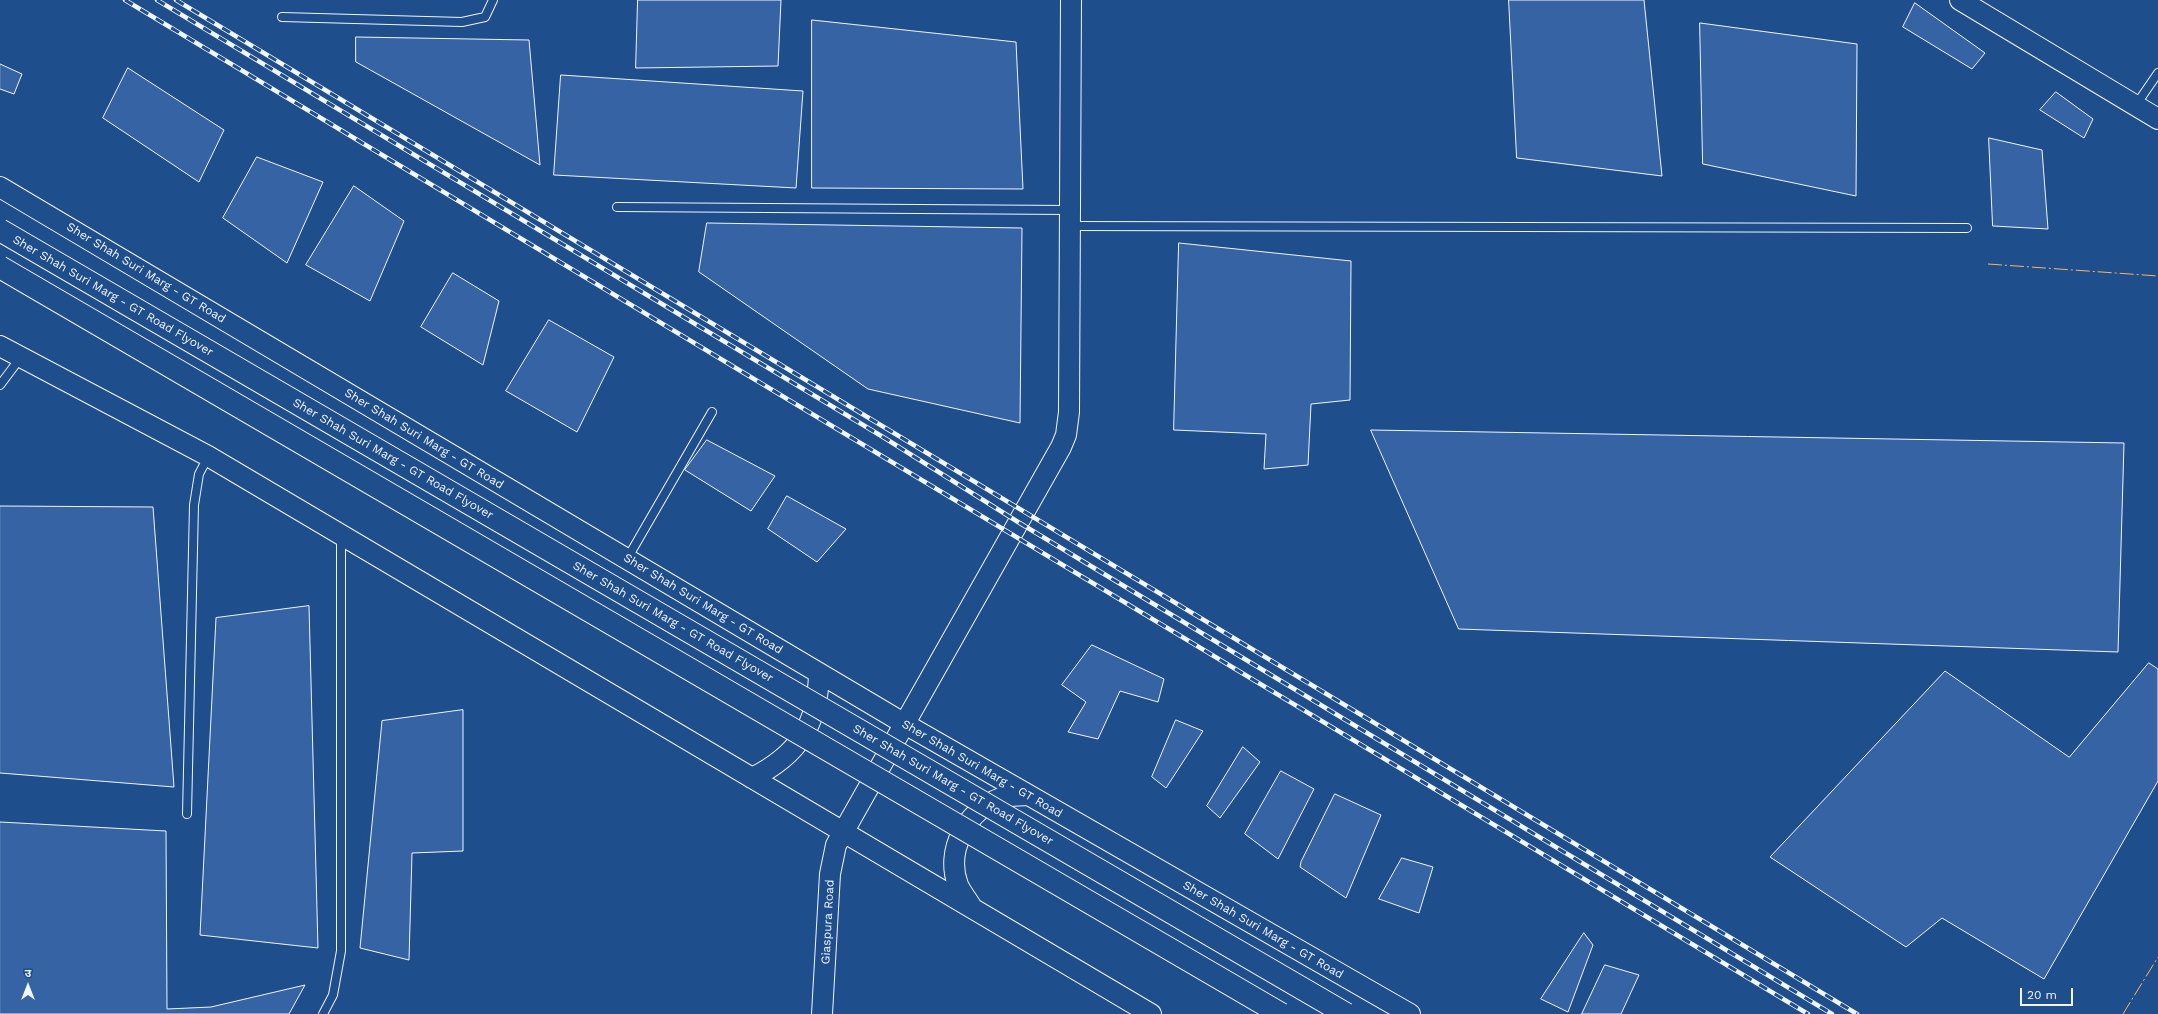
<!DOCTYPE html>
<html>
<head>
<meta charset="utf-8">
<style>
  body { margin:0 }
  #map { position:relative; width:2158px; height:1014px; overflow:hidden; background:#1f4e8c; font-family:"Work Sans","Noto Sans Devanagari",sans-serif }
  canvas { display:block }
  .north { position:absolute; left:8px; top:966px; width:40px; height:40px; -webkit-text-stroke:3px #1f4e8c; paint-order:stroke; rotate:0deg; font-size:11px; font-weight:700; line-height:16px; text-align:center; color:#f2f6ff }
  .north::after { content:''; display:block; margin:auto; width:14px; height:18px; background:#f2f6ff; clip-path:polygon(50% 0,100% 100%,50% 72%,0 100%) }
  .scale { position:absolute; left:2020px; top:988px; width:53px; height:18px; box-sizing:border-box; border:2px solid #f2f6ff; border-top:0; padding-left:5px; font-size:12px; line-height:14px; white-space:nowrap; color:#f2f6ff; -webkit-text-stroke:3px #1f4e8c; paint-order:stroke }
</style>
</head>
<body>
<div id="map">
<canvas width="2158" height="1014"></canvas>
<div class="north">उ</div>
<div class="scale">20 m</div>
</div>
<script>
const ctx = document.querySelector('canvas').getContext('2d');
ctx.lineJoin = 'round';
function fillPath(path, color) {
  ctx.fillStyle = color;
  ctx.fill(path, 'evenodd');
}
function trace(path, color, width, dash) {
  ctx.strokeStyle = color;
  ctx.lineWidth = width;
  ctx.lineCap = dash ? 'butt' : 'round';
  ctx.setLineDash(dash || []);
  ctx.stroke(path);
}
function write(font, color, halo, rows, align = 'center') {
  ctx.font = font + ' "Work Sans",sans-serif';
  ctx.lineWidth = 3;
  ctx.setLineDash([]);
  ctx.textBaseline = 'middle';
  ctx.strokeStyle = halo;
  ctx.fillStyle = color;
  for (const [text, x, y, turn = 0] of rows) {
    ctx.save();
    ctx.translate(x, y);
    ctx.rotate((+turn || 0) * Math.PI / 180);
    ctx.textAlign = isNaN(turn) ? turn : align;
    if (halo) ctx.strokeText(text, 0, 0);
    ctx.fillText(text, 0, 0);
    ctx.restore();
  }
}
const building = new Path2D(`
  M638,0h143l-3,66 -142,2z
  M1509,0h135l18,176 -145,-18z
  M1915,3l70,50 -13,16 -69,-42z
  M812,20l204,22 7,147 -211,-1z
  M1700,23l157,21 -1,152 -153,-32z
  M356,37l173,3 11,125 -184,-103z
  M0,64l22,10 -8,20 -14,-5z
  M128,68l96,62 -25,52 -96,-64z
  M561,75l242,16 -7,97 -242,-13z
  M2056,92l37,27 -9,19 -44,-28z
  M1989,138l53,12 6,79 -55,-3z
  M257,157l66,25 -36,81 -64,-45z
  M354,186l50,35 -34,80 -64,-36z
  M707,223l315,5 -2,195 -152,-34 -169,-117z
  M1179,243l172,18 -1,139 -39,4 -3,61 -44,4 2,-35 -92,-4z
  M453,273l46,28 -16,64 -62,-38z
  M549,320l65,37 -37,75 -71,-41z
  M1371,430l753,13 -6,209 -659,-23z
  M707,440l68,36 -24,35 -66,-41z
  M787,496l59,33 -29,33 -49,-33z
  M0,506l153,1 21,280 -174,-14z
  M309,606l9,342 -118,-13 16,-317z
  M1092,645l72,34 -6,23 -38,-11 -22,48 -30,-7 18,-30 -24,-17z
  M2149,663l9,6v112l-114,198 -102,-61 -36,29 -136,-90 175,-186 124,86z
  M463,710v141l-51,2 -3,107 -49,-12 22,-227z
  M1176,720l27,11 -37,57 -14,-11z
  M1243,747l17,15 -40,56 -13,-12z
  M1281,771l33,18 -36,70 -33,-25z
  M1335,794l46,21 -35,83 -46,-31 1,-5z
  M0,822l166,9 1,178 44,-2 94,-22 -16,29h-289z
  M1402,858l31,9 -14,46 -40,-14z
  M1584,933l9,12 -25,67 -27,-13z
  M1605,965l34,10 -18,39h-39z`);
fillPath(building, '#3563a3');
trace(building, '#f2f6ff', 1);
const service = new Path2D(`
  M282,17l180,5 23,-5 8,-17
  M2136,105l22,-32
  M617,207l453,3
  M1071,226l896,2
  M0,385l21,-28
  M627,559l85,-147
  M187,814l7,-309 5,-31 9,-17
  M323,1014l10,-19 8,-44v-415`);
const tertiary = new Path2D(`
  M1960,0l198,119
  M0,187l905,537 505,290
  M0,346l208,110 943,558
  M752,778c46,-23 66,-53 67,-105
  M971,906c-4,-7 -10,-14 -13,-21 -13,-35 9,-75 43,-87 8,-3 19,-2 27,-3
  M822,1014l8,-140 6,-29 225,-398 5,-12 3,-23 2,-412`);
trace(service, '#f2f6ff', 10);
trace(tertiary, '#f2f6ff', 22);
trace(service, '#1f4e8c', 8);
trace(tertiary, '#1f4e8c', 20);
const rail = new Path2D(`
  M125,0l1683,1014
  M157,0l726,437 135,85 814,492
  M176,0l1681,1014`);
trace(rail, '#f2f6ff', 4.5);
trace(rail, '#1f4e8c', 3, [9]);
const trunkBridge = new Path2D(`
  M0,230l1346,784
  M0,267l1281,747`);
trace(trunkBridge, '#f2f6ff', 24, []);
trace(trunkBridge, '#1f4e8c', 22);
trace(new Path2D(`
  M1988,264l170,12
  M2123,1014l35,-57`), '#ffb74d', 1, [14, 3, 2, 3]);
write('12px', '#f2f6ff', '#1f4e8c', [
  ["Sher Shah Suri Marg - GT Road",146,273,31],
  ["Sher Shah Suri Marg - GT Road Flyover",113,296,30],
  ["Sher Shah Suri Marg - GT Road",424,439,31],
  ["Sher Shah Suri Marg - GT Road Flyover",393,459,30],
  ["Sher Shah Suri Marg - GT Road",703,604,31],
  ["Sher Shah Suri Marg - GT Road Flyover",673,622,30],
  ["Sher Shah Suri Marg - GT Road",982,769,30],
  ["Sher Shah Suri Marg - GT Road Flyover",953,785,30],
  ["Giaspura Road",828,922,-87],
  ["Sher Shah Suri Marg - GT Road",1263,930,30]
]);
</script>
</body>
</html>
